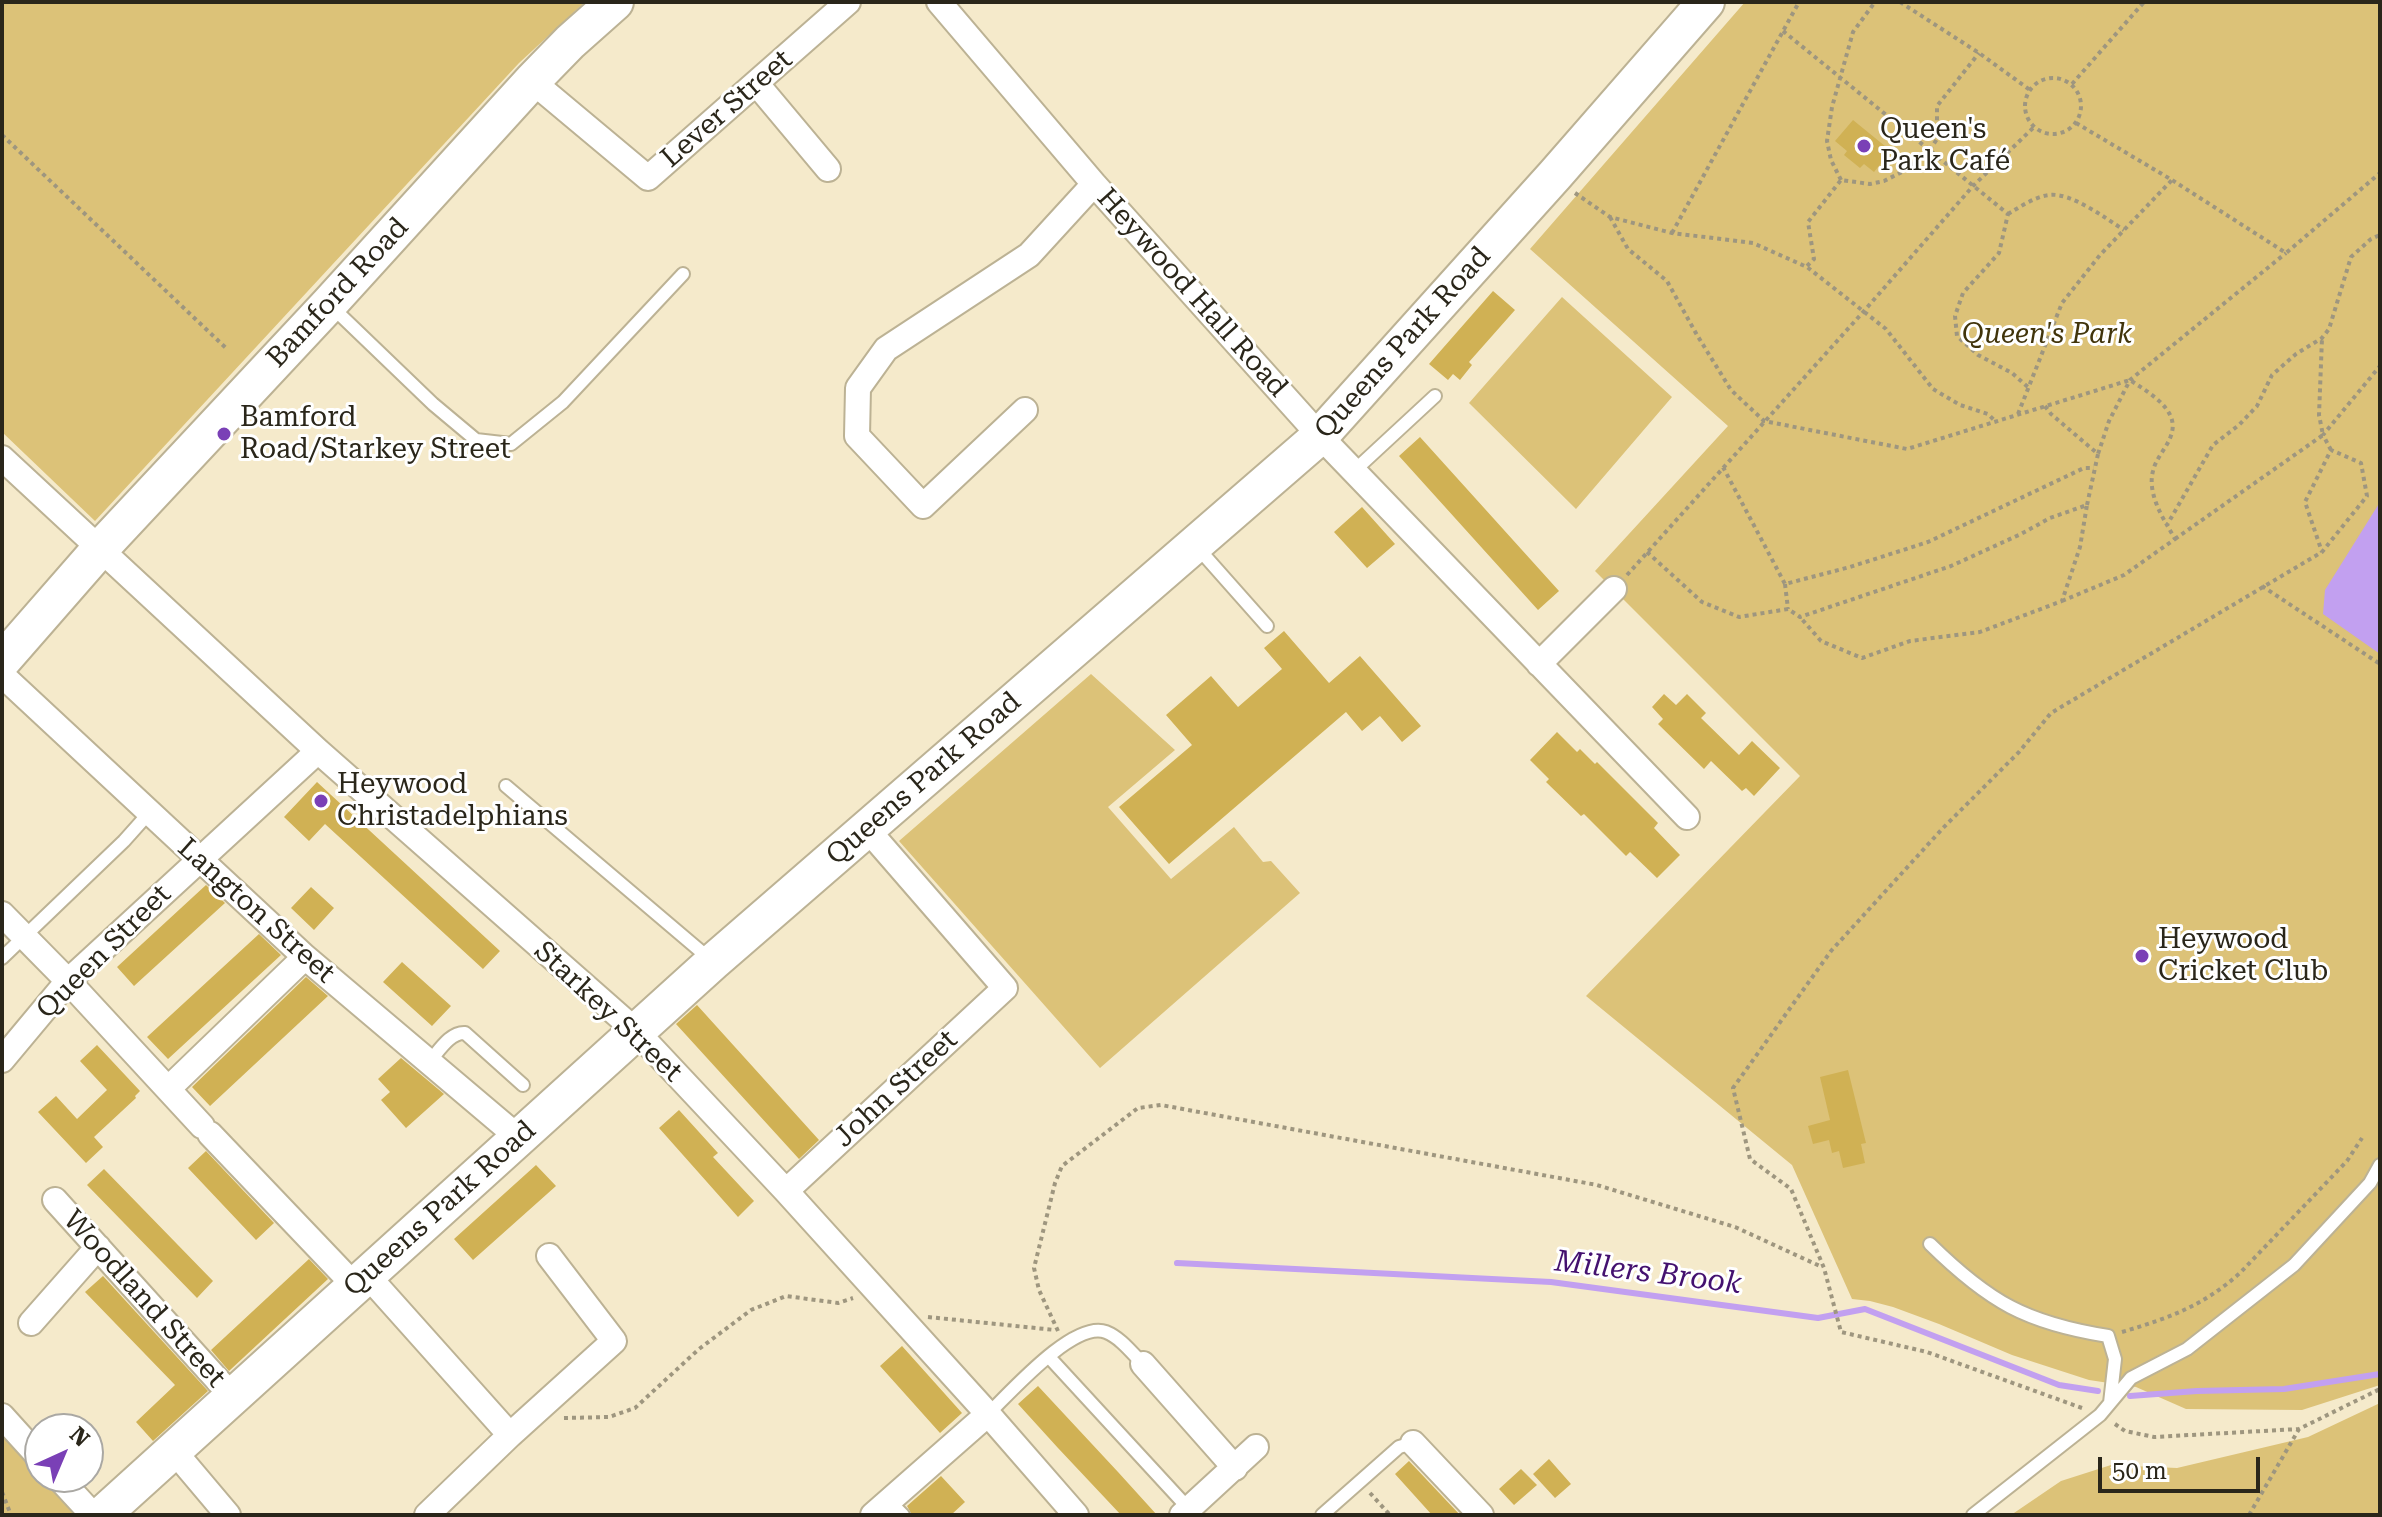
<!DOCTYPE html>
<html>
<head>
<meta charset="utf-8">
<style>
  body { margin:0 }
  #map { position:relative; width:2382px; height:1517px; overflow:hidden; background:#f5eacb; font-family:"Roboto Serif",serif }
  canvas { display:block }
  .frame { position:absolute; inset:0; border:4px solid #2a261a; pointer-events:none }
  .north { position:absolute; left:24px; top:1413px; width:80px; height:80px; box-sizing:border-box; background:#fff; border:2px solid #aaa8a3; border-radius:50%; rotate:44deg; font-size:22px; font-weight:700; line-height:32px; text-align:center; color:#2a261a }
  .north::after { content:''; display:block; margin:auto; width:28px; height:36px; background:#7a40b6; clip-path:polygon(50% 0,100% 100%,50% 72%,0 100%) }
  .scale { position:absolute; left:2098px; top:1457px; width:162px; height:36px; box-sizing:border-box; border:4px solid #2a261a; border-top:0; padding-left:10px; font-size:24px; line-height:28px; white-space:nowrap; color:#2a261a; -webkit-text-stroke:6px #fff; paint-order:stroke }
</style>
</head>
<body>
<div id="map">
<canvas width="2382" height="1517"></canvas>
<div class="frame"></div>
<div class="north">N</div>
<div class="scale">50 m</div>
</div>
<script>
const ctx = document.querySelector('canvas').getContext('2d');
ctx.lineJoin = 'round';
function fillPath(path, color) {
  ctx.fillStyle = color;
  ctx.fill(path, 'evenodd');
}
function trace(path, color, width, dash) {
  ctx.strokeStyle = color;
  ctx.lineWidth = width;
  ctx.lineCap = dash ? 'butt' : 'round';
  ctx.setLineDash(dash || []);
  ctx.stroke(path);
}
function write(font, color, halo, rows, align = 'center') {
  ctx.font = font + ' "Roboto Serif",serif';
  ctx.lineWidth = 6;
  ctx.setLineDash([]);
  ctx.textBaseline = 'middle';
  ctx.strokeStyle = halo;
  ctx.fillStyle = color;
  for (const [text, x, y, turn = 0] of rows) {
    ctx.save();
    ctx.translate(x, y);
    ctx.rotate((+turn || 0) * Math.PI / 180);
    ctx.textAlign = isNaN(turn) ? turn : align;
    if (halo) ctx.strokeText(text, 0, 0);
    ctx.fillText(text, 0, 0);
    ctx.restore();
  }
}
fillPath(new Path2D(`
  M2,2h583l-66,61 -424,458 -93,-89z
  M1745,2h635v1383l-78,25 -116,-1 -50,-22 -47,-7 -77,-25 -73,-31 -46,-17 -23,-6 -18,-2 -60,-134 -206,-169 214,-220 -205,-205 133,-145 -198,-177z
  M1562,297l110,100 -96,112 -107,-106z
  M1091,674l84,76 -67,57 63,72 63,-52 29,35 8,-1 29,32 -200,175 -201,-227z
  M2380,1403v112h-369l50,-34 50,-16 66,3 131,-31z
  M2,1432l38,45h2l35,38h-75z`), '#dcc278');
fillPath(new Path2D(`
  M2380,502v152l-57,-40 2,-24z`), '#c2a0f0');
trace(new Path2D(`
  M1177,1263l374,19 267,36 47,-9 194,76 39,6
  M2130,1396l67,-5 87,-2 96,-15`), '#c2a0f0', 6);
fillPath(new Path2D(`
  M1853,120l38,31 -17,21 -10,-8 -4,4 -16,-13 3,-4 -12,-10z
  M1493,291l22,19 -46,52 3,3 -12,15 -7,-6 -5,6 -19,-16z
  M1420,437l139,154 -21,19 -139,-154z
  M1362,507l33,37 -28,24 -33,-36z
  M1284,631l45,52 31,-27 61,70 -19,16 -22,-26 -18,15 -16,-19 -177,152 -50,-57 73,-62 -26,-30 45,-39 27,31 44,-38 -18,-21z
  M1664,694l12,11 11,-11 19,19 -5,5 38,37 13,-14 28,27 -26,28 -8,-8 -4,3 -31,-30 -7,8 -46,-45 5,-5 -11,-12z
  M1557,732l20,20 3,-3 15,15 2,-2 61,61 -4,5 26,27 -23,23 -27,-26 -4,4 -42,-42 -3,2 -35,-34 3,-3 -19,-19z
  M317,782l183,169 -17,18 -158,-145 -16,17 -25,-24z
  M206,885l19,18 -91,83 -17,-19z
  M311,887l23,21 -20,22 -23,-22z
  M259,934l22,21 -113,104 -21,-22z
  M402,962l49,44 -19,20 -49,-44z
  M306,977l22,19 -118,110 -18,-19z
  M697,1005l122,135 -20,19 -123,-135z
  M97,1045l43,46 -5,5 1,2 -42,39 9,10 -17,16 -48,-51 18,-16 21,23 30,-29 -27,-29z
  M401,1058l43,36 -38,34 -25,-28 9,-8 -12,-13z
  M1848,1070l18,73 -5,1 4,19 -22,5 -4,-17 -7,2 -3,-13 -16,4 -5,-18 22,-6 -10,-43z
  M679,1110l39,43 -5,4 41,44 -16,16 -79,-89z
  M206,1151l68,72 -18,17 -68,-72z
  M536,1165l20,21 -83,74 -19,-21z
  M104,1169l109,112 -16,17 -110,-113z
  M309,1259l19,20 -99,92 -18,-21z
  M103,1276l105,115 -55,50 -17,-19 39,-37 -90,-93z
  M902,1346l60,67 -22,20 -60,-67z
  M1038,1386l80,86 39,43h-36l-63,-67 -40,-44z
  M1549,1459l22,25 -16,14 -22,-24z
  M1409,1461l51,54h-28l-37,-41z
  M1521,1469l16,16 -23,20 -15,-16z
  M941,1476l24,26 -14,13h-39l-5,-9z`), '#d0b154');
const lane = new Path2D(`
  M331,306l102,98 43,36 35,4 52,-42 120,-128
  M1354,471l81,-75
  M1197,547l70,79
  M506,786l205,174
  M2,958l122,-117 25,-28
  M429,1062c10,-11 21,-30 36,-29l58,52
  M1930,1244c59,58 96,79 178,92l7,23 -5,44
  M1049,1357l140,152
  M988,1414c23,-22 86,-94 118,-82 15,6 26,21 37,32
  M889,1501l14,14
  M1322,1515l77,-68 14,-4
  M1973,1515l127,-100 31,-37 56,-29 107,-84 76,-82 10,-18`);
const street = new Path2D(`
  M939,2l155,182 226,252 367,381
  M532,81l116,97 200,-176
  M756,83l72,86
  M1025,410l-102,96 -66,-70 1,-48 28,-39 143,-94 65,-71
  M2,458l316,293 318,280 150,160 202,223 88,101
  M1539,664l75,-75
  M2,675l303,282 214,181
  M2,914l66,67 134,145
  M2,1060l66,-79 250,-230
  M168,1089l137,-132
  M210,1134l145,152
  M786,1191l219,-203 -138,-159
  M55,1200l178,197
  M367,1275l143,160
  M31,1323l67,-76
  M1143,1364l92,104
  M2,1416l38,42
  M1413,1443l68,72
  M174,1451l54,64
  M58,1477l35,38
  M427,1515l83,-80 104,-94 -65,-85
  M873,1515l115,-101
  M1182,1515l74,-68`);
const secondary = new Path2D(`
  M2,661l97,-111 230,-246 203,-223 38,-39 45,-40
  M102,1515l611,-553 607,-526 235,-261 151,-173`);
trace(lane, '#bcb294', 16);
trace(street, '#bcb294', 28);
trace(secondary, '#bcb294', 40);
trace(new Path2D(`
  M1900,2l79,51 51,37
  M1783,31l225,183 -9,39 -36,40 -8,23 2,20 21,19 34,18 17,15
  M2025 106a28 28 0 1 1 56 0a28 28 0 1 1-56 0Z
  M2072,84l72,-82
  M2076,123l96,57 114,73 94,-80
  M2,135l226,215
  M1841,180l-10,-20 -4,-19 5,-34 21,-75 22,-30
  M1575,193l35,24 62,16 81,10 54,24 79,62 47,60 27,16 28,9 7,7
  M2008,214c12,-7 26,-17 41,-19 22,-3 56,23 75,35
  M1610,217l18,32 39,32 30,54 34,55 33,31 143,28 223,-69c16,11 48,28 42,52 -3,14 -16,25 -19,39 -5,18 5,39 14,54
  M1672,233l127,-231
  M1807,266l7,-7 -6,-37 33,-42 29,4 14,-3 20,-10 25,-20 8,-12v-33l42,-53
  M2045,406l6,8 47,40 11,-33 21,-41 156,-127
  M2018,414l44,-111 38,-48 72,-75
  M2331,450l-8,-15 57,-69
  M1723,467l62,117 65,-17 78,-25 156,-74h10
  M2087,505l11,-51
  M2175,539l148,-104 -4,-20 3,-77
  M1647,552l55,50 37,15 49,-8 12,8 151,-51 70,-32 29,-16 37,-13 -7,42 -18,54 -82,31 -70,9 -48,17 -41,-17 -21,-24
  M1627,575l237,-264 109,-125 61,-59
  M1785,584l3,25
  M2262,586l118,78
  M2062,601l62,-26 51,-36 -8,-14 46,-80 26,-20 18,-19 15,-31 24,-21 26,-16 7,-9 22,-72 20,-18 9,-4
  M928,1317l127,13
  M1058,1331l-19,-41 -5,-22 21,-85 7,-17 76,-58 23,-3 436,80 138,42 87,40
  M2122,1332c47,-14 81,-26 118,-59l107,-112 15,-23
  M2082,1408l-155,-56 -86,-20 -17,-64 -33,-79 -41,-30 -17,-71 98,-137 112,-123 76,-76 32,-39 271,-161 45,-56 -6,-33 -30,-13 -26,52 17,50
  M564,1418l45,-1 26,-9 64,-59 52,-39 35,-14 52,7 15,-5
  M2115,1424l10,7 29,6 145,-8 81,-40
  M2,1492l9,23
  M1370,1493l20,22
  M2249,1515l50,-86`), '#9e967f', 4, [4, 4]);
trace(lane, '#fff', 12);
trace(street, '#fff', 24);
trace(secondary, '#fff', 36);
for (const [x, y, r, color] of [
  [1864,146,8,"#7a40b6"],
  [224,434,8,"#7a40b6"],
  [321,801,8,"#7a40b6"],
  [2142,956,8,"#7a40b6"]
]) {
  const dot = new Path2D();
  dot.arc(x, y, r, 0, 2 * Math.PI);
  ctx.fillStyle = color;
  ctx.fill(dot);
  trace(dot, '#fff', 3);
}
write('28px', '#2a261a', '#fff', [
  ["Lever Street",727,109,-41],
  ["Bamford Road",338,293,-47],
  ["Heywood Hall Road",1192,293,48],
  ["Queens Park Road",1403,343,-48],
  ["Queens Park Road",924,779,-41],
  ["Langton Street",256,911,42],
  ["Queen Street",104,952,-45],
  ["Starkey Street",608,1012,43],
  ["John Street",896,1089,-43],
  ["Queens Park Road",440,1209,-42],
  ["Woodland Street",144,1299,48]
]);
write('28px', '#2a261a', '#fff', [
  ["Queen's",1880,130],
  ["Park Café",1880,162],
  ["Bamford",240,418],
  ["Road/Starkey Street",240,450],
  ["Heywood",337,785],
  ["Christadelphians",337,817],
  ["Heywood",2158,940],
  ["Cricket Club",2158,972]
], 'left');
write('italic 28px', '#41340b', '#fff', [
  ["Queen's Park",2047,335]
]);
write('italic 30px', '#44116f', '#fff', [
  ["Millers Brook",1648,1273,7]
]);
</script>
</body>
</html>
